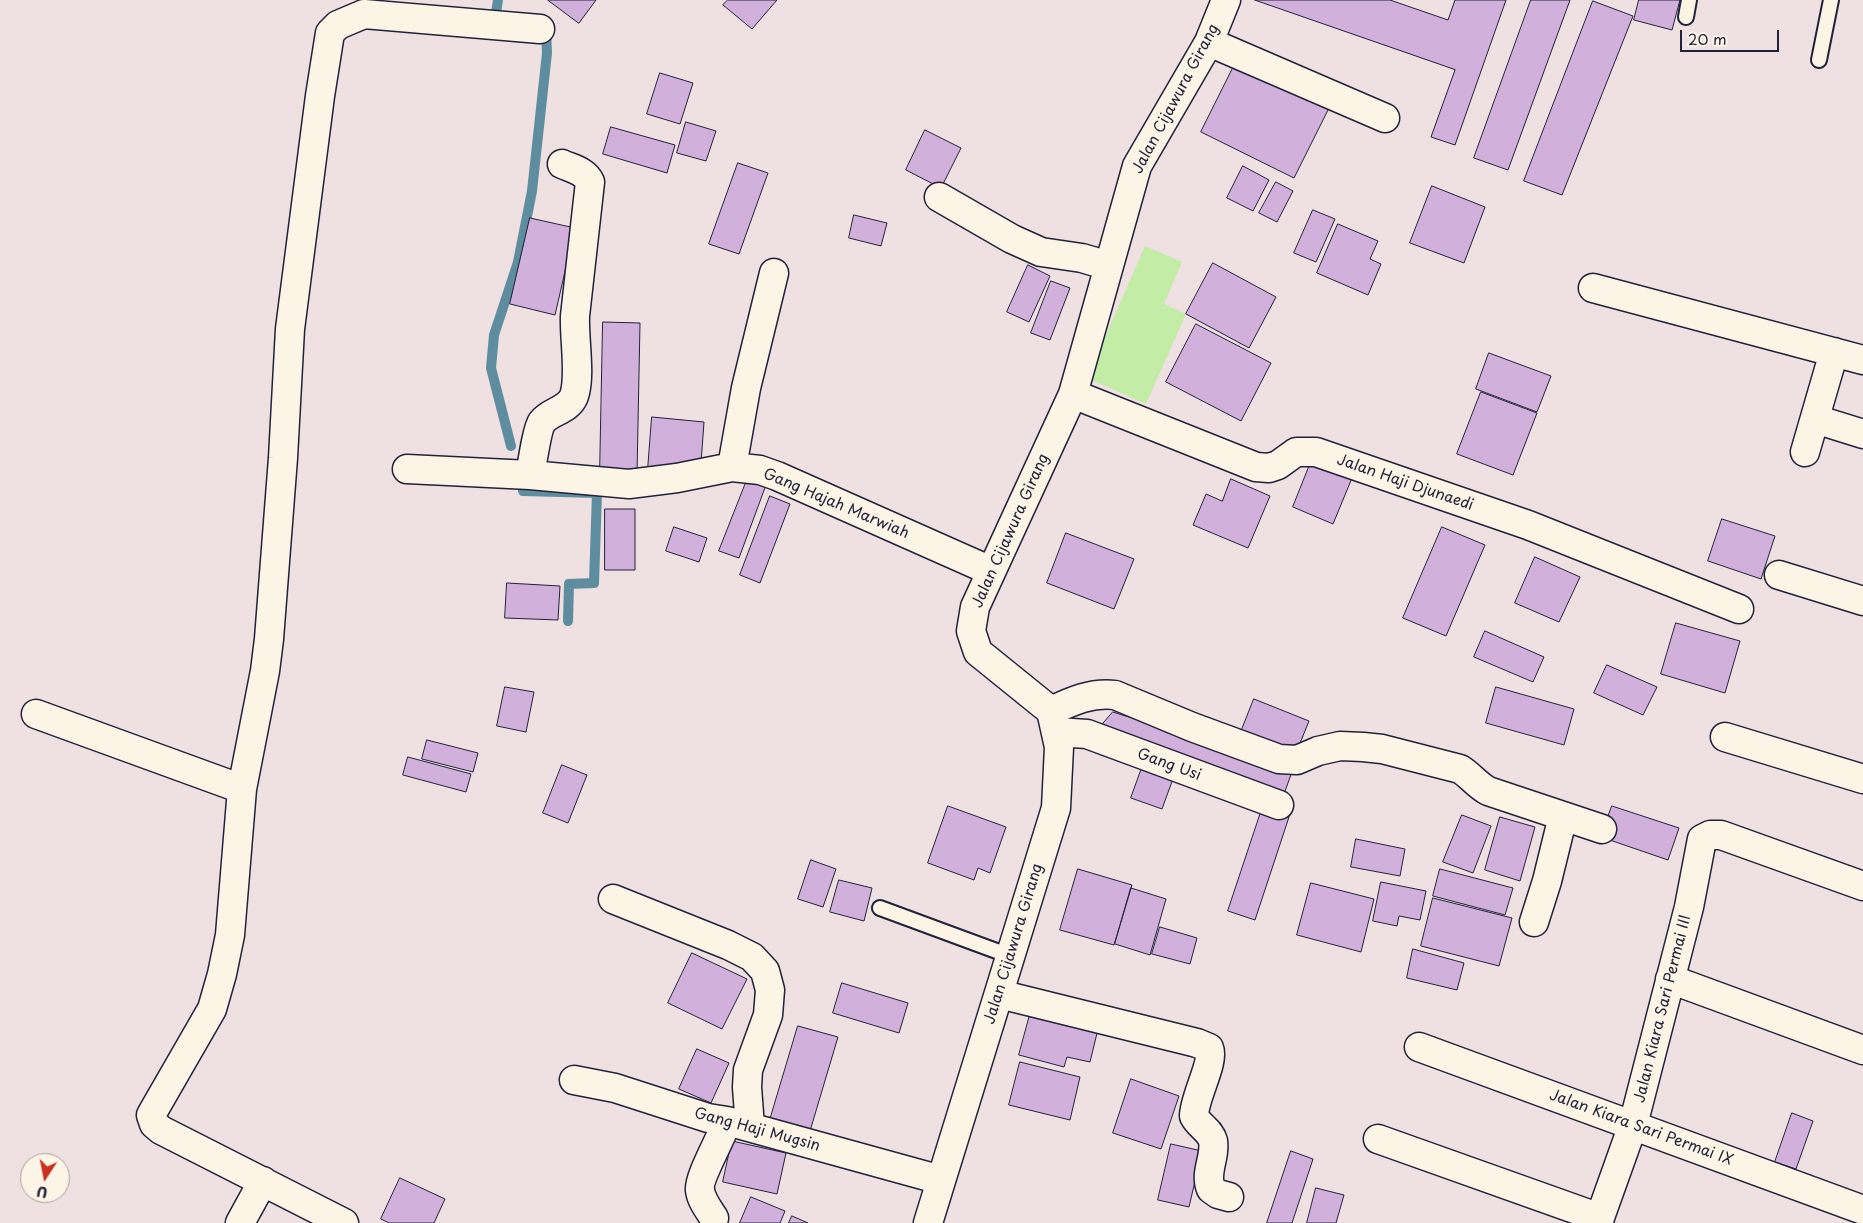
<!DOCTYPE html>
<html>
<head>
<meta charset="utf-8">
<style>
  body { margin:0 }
  #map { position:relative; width:1863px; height:1223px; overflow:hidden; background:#efe0e2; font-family:"Playpen Sans",sans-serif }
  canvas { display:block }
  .north { position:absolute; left:20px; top:1153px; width:50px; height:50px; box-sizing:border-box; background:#fcf5e5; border:1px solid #a5a1a1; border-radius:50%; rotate:191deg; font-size:14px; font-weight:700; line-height:20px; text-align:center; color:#22223b }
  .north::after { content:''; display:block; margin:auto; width:18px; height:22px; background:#c8321e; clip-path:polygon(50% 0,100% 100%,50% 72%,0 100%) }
  .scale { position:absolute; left:1680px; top:30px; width:99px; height:22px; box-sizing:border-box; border:2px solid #22223b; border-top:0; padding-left:6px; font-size:15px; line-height:18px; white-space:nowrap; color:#22223b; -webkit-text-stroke:4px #fcf5e5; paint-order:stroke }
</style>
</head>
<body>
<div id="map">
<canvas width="1863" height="1223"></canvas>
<div class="north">U</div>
<div class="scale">20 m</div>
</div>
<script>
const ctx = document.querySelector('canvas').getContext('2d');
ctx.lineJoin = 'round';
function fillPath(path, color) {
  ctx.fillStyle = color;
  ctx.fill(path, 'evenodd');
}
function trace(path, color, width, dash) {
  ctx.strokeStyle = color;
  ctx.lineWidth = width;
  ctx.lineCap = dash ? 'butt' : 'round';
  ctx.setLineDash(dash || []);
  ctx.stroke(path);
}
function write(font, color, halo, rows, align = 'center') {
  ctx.font = font + ' "Playpen Sans",sans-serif';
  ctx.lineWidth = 4;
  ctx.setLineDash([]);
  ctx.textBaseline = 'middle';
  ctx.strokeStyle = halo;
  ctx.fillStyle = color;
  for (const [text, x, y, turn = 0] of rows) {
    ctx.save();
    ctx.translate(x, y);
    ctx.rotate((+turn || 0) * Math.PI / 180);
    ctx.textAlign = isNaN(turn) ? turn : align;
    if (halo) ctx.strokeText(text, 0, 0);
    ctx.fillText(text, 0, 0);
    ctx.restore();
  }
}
fillPath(new Path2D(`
  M1145,246l37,16 -18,42 22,10 -40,90 -59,-26z`), '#c3eca7');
trace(new Path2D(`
  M498,0l-3,20h5
  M511,446l-20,-78 3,-33 24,-73 14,-71 15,-138 -1,-24
  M523,491l74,2 -3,90 -25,1 -1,37`), '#5f8da0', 10);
const building = new Path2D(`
  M548,0h48l-17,23z
  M728,0h49l-25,29 -29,-24z
  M1255,0h135l58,20 7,-20h51l-51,145 -24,-8 24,-67z
  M1531,0h39l-62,170 -34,-12z
  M1639,0h41l-8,30 -38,-10z
  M1593,1l40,15 -71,179 -38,-14z
  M1237,60l93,46 -36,72 -93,-46z
  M660,73l33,10 -13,41 -33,-10z
  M686,122l30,9 -10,30 -29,-8z
  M611,127l64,18 -8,28 -64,-19z
  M925,130l36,18 -20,40 -35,-18z
  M738,163l30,10 -29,81 -30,-10z
  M1243,166l26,14 -16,31 -26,-13z
  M1276,182l17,9 -16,31 -18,-9z
  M1432,186l53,21 -21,56 -54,-20z
  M1313,210l22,9 -19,43 -22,-9z
  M854,215l33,8 -6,23 -32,-8z
  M530,218l45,10 -20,87 -45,-11z
  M1338,224l40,17 -8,18 11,5 -13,31 -51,-22z
  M1213,263l63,34 -27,51 -63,-34z
  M1028,265l22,11 -21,46 -22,-10z
  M1051,281l19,7 -20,52 -19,-7z
  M603,322l37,1 -3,151 -37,-1z
  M1196,324l75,39 -30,58 -75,-39z
  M1489,353l62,23 -14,36 -61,-23z
  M1481,392l56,21 -24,62 -56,-21z
  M652,417l52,5 -3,41 -53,6z
  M1311,462l41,16 -19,46 -40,-17z
  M1231,479l39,17 -22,52 -55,-23 13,-31 16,7z
  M747,480l19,5 -27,73 -20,-7z
  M770,496l20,8 -30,79 -20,-8z
  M605,509h30v61h-30z
  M1722,519l53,17 -14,43 -53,-18z
  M674,527l33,11 -8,24 -33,-11z
  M1442,527l43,18 -39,91 -43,-18z
  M1066,533l68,26 -20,50 -67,-26z
  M1535,557l45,20 -21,45 -44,-19z
  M507,583l53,3 -2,34 -53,-2z
  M1676,623l64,18 -15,52 -64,-19z
  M1485,631l59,26 -11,25 -59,-25z
  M1607,665l50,22 -14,28 -49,-22z
  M505,687l29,5 -8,40 -29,-6z
  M1496,687l78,22 -10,36 -78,-22z
  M1254,699l55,22 -13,32 -57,-16z
  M1113,712l180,57 -9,25 -183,-68z
  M427,740l51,13 -5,19 -51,-13z
  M408,757l63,17 -5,18 -63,-17z
  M562,765l25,10 -19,48 -25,-10z
  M1143,765l31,11 -12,33 -31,-11z
  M948,806l58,21 -16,46 -12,-5 -4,12 -46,-17z
  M1612,806l67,22 -11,32 -67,-23z
  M1262,809l27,8 -34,103 -27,-9z
  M1462,815l29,11 -18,47 -30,-11z
  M1500,817l35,10 -15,54 -35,-11z
  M1356,839l49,10 -5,27 -49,-9z
  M811,860l25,9 -13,38 -25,-8z
  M1078,869l54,16 -18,60 -54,-15z
  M1440,869l73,19 -8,27 -72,-19z
  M839,880l33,8 -8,33 -34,-9z
  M1381,882l45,9 -6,29 -21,-4 -2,10 -24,-5z
  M1311,883l63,16 -13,53 -64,-17z
  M1131,888l35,11 -16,56 -35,-11z
  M1433,898l79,20 -13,48 -78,-20z
  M1160,927l37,11 -7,26 -38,-10z
  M1413,949l51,14 -7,27 -50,-12z
  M692,953l55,26 -25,50 -54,-26z
  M842,983l66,20 -9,30 -66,-20z
  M1031,1011l68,14 -9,37 -23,-5 -3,10 -45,-12z
  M798,1026l40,11 -28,94 -40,-11z
  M697,1049l32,14 -18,40 -32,-14z
  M1020,1062l60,15 -10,43 -61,-15z
  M1131,1079l48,17 -18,53 -48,-16z
  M1792,1113l21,8 -17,48 -21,-7z
  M732,1141l54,12 -9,41 -54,-12z
  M1171,1144l31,7 -13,56 -31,-7z
  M1291,1151l22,8 -21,64h-25z
  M400,1178l45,21 -11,24h-45l-8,-4z
  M1316,1188l28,7 -8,28h-29z
  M751,1197l34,14 -5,12h-40z
  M792,1216l16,7h-19z`);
fillPath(building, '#d1b0db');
trace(building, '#22223b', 1);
const lane = new Path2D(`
  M1686,17l3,-17
  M1819,60l12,-60
  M880,908l130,48`);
const street = new Path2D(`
  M1209,42l176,76
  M939,197l73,42 29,13 41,6 27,8
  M1593,288l270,72
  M1073,394l183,73 13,1 9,-3 18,-13h20l212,73 211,84
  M1815,419l48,15
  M1805,452l29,-100
  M732,467l14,-79 28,-115
  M407,469l123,6 99,9 48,-6 55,-11 28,3 17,6 214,95
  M530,475c2,-10 7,-46 12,-53 8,-11 26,-11 32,-26 7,-20 0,-56 1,-80l15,-134c-5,-11 -17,-13 -28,-18
  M1779,575l84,26
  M1051,711c21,-10 41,-19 64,-16l77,32 87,32 18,1 21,-9 22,-5 23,1 19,2 78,20c10,6 17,16 28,22l114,38
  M36,714l206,75
  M1057,732l30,2 192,71
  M1725,737l138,42
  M613,899l115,46 24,12 13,14 5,19 -2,25 -20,55 -1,17 3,40
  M1534,922l13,-41 16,-65
  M1670,979l193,71
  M999,994l198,49 12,5c6,14 -15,49 -15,68 5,10 16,14 19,25 3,16 -9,32 -2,48l7,5 11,3
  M1419,1047l444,163
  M574,1080l41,8 93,30 19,3 214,59
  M1378,1139l222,79
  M714,1218c-5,-8 -13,-18 -14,-28 -2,-12 22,-53 27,-69
  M240,1223l23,-42
  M344,1223l-183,-93 -7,-6 -3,-9 61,-106 10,-35 8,-39 12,-146 23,-118 4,-32 14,-181 7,-129 30,-233 10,-63 8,-8 26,-11 176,15
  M928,1223l128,-415 3,-61 -8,-36 -73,-59 -7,-21 4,-24 98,-213 64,-228 72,-124 17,-42
  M1598,1223l35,-98 56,-218 13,-68 8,-4h11l142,51`);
trace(lane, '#22223b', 18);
trace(street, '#22223b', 31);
trace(lane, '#fcf5e5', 14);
trace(street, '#fcf5e5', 28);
write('15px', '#22223b', '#fcf5e5', [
  ["Jalan Cijawura Girang",1176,99,-62],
  ["Jalan Haji Djunaedi",1405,483,19],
  ["Gang Hajah Marwiah",836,504,23],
  ["Jalan Cijawura Girang",1011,531,-66],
  ["Gang Usi",1169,765,20],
  ["Jalan Cijawura Girang",1014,944,-73],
  ["Jalan Kiara Sari Permai III",1663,1009,-76],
  ["Jalan Kiara Sari Permai IX",1641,1128,20],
  ["Gang Haji Mugsin",757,1130,15]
]);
</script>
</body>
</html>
